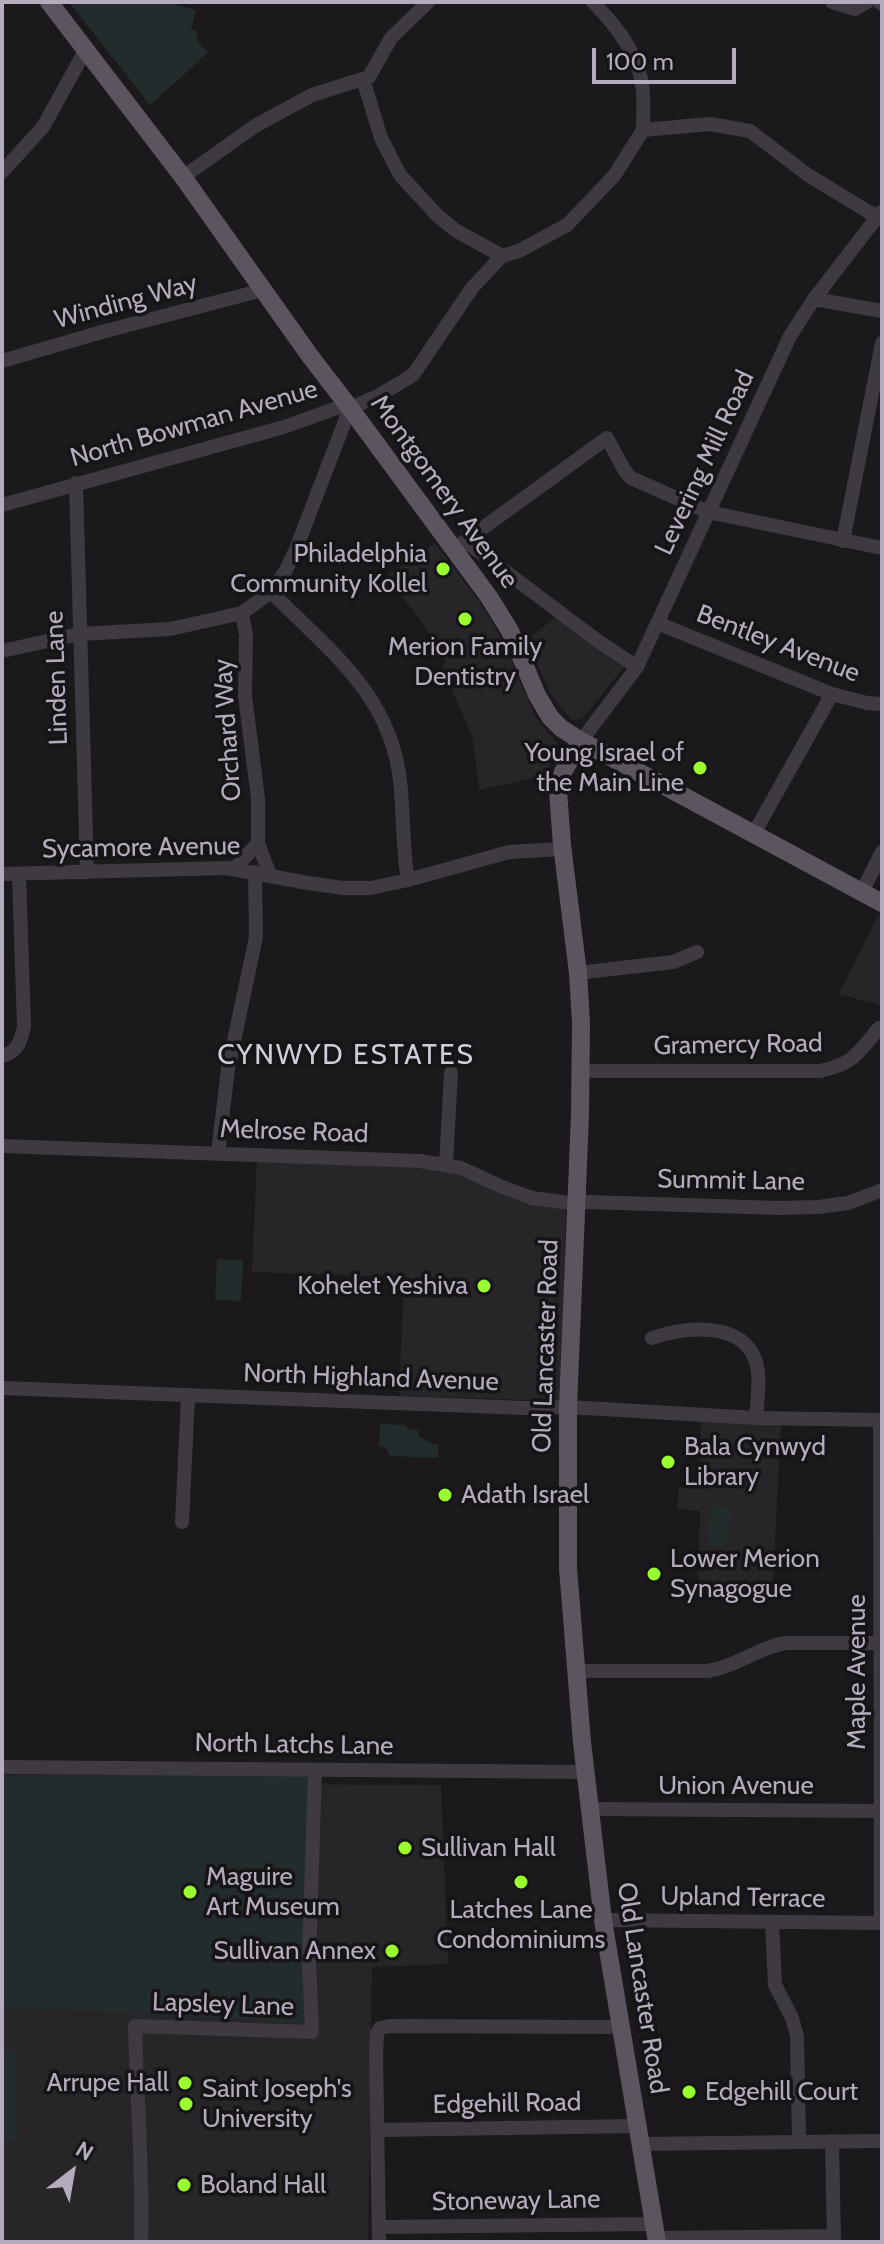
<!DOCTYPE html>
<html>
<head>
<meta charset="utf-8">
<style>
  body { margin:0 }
  #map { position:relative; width:884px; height:2244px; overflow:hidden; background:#1b191c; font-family:Cabin,sans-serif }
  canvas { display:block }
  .frame { position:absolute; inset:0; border:4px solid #b4abbc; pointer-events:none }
  .north { position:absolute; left:32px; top:2132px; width:80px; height:80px; -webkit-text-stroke:6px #161417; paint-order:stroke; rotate:31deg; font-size:22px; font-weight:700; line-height:32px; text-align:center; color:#b4abbc }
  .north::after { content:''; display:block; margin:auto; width:28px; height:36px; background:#b4abbc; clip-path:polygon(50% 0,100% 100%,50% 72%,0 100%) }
  .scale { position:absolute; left:592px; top:48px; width:144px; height:36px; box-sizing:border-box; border:4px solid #b4abbc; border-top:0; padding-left:10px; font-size:24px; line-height:28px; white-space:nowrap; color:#b4abbc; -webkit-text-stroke:6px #161417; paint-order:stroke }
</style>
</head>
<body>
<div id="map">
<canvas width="884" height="2244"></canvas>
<div class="frame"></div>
<div class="north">N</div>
<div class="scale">100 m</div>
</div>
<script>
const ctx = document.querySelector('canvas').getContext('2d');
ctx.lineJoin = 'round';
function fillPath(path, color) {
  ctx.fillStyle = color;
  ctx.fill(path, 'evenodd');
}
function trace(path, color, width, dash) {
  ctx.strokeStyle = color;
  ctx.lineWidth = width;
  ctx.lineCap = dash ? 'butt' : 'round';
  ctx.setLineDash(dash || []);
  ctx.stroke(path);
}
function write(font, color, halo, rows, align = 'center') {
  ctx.font = font + ' Cabin,sans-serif';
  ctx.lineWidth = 7;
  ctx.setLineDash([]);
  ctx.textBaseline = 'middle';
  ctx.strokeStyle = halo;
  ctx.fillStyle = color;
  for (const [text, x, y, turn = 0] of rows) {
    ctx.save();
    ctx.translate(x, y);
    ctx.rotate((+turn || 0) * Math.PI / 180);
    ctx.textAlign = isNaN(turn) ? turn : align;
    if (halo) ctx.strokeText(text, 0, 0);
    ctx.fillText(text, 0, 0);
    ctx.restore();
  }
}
fillPath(new Path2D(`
  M435,543l48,64 18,31 34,78 24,30v5l-10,14 -2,10 -68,15 -6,-52 -31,-72 4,-4 -18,-31 -41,-55z
  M557,616l67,51 -42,52 -10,1 -20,-24 -26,-55z
  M878,915l4,1v90l-43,-12z
  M257,1158l186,12 32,9 61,25 30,6 -4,191 -163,-5 5,-119 -152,-5z
  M701,1416l80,6 -9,178 -74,-1 2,-88 -23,-2 2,-22 21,1z
  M2,1783l439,2 7,179 -76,3 -4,275h-366z`), '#282529');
fillPath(new Path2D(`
  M69,2h97l30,8 -5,19 7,3 -2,7 12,14 -58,52z
  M217,1259l26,1 -2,41 -26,-1z
  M380,1424l25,1 3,4 10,1 1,6 14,8h5v14l-48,-2 -4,-9 -7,-1z
  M710,1506l22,1 -3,32 -9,8 -12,-2z
  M2,1775h306l-4,248 -302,-16z
  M2,2050l13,1 2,91 -15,-1z`), '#222c2c');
trace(new Path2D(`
  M593,2c24,25 47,53 50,89 1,13 0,26 0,39
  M832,2l23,7 12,-7
  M879,2l3,2
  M363,79l18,59 19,37 37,40 18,15 47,26
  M2,172l41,-45 42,-76
  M183,177l72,-51 57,-31 57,-18 22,-39 37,-36
  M814,299l68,12
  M2,361l100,-29 161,-42
  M76,483l11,389
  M2,505l282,-78 53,-19h13l28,-12 35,-21 59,-87 30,-32 17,-5 48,-26 47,-49 29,-46 67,-6 40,7 58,44 69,42
  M465,541l133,100 39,26
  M843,541l39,-198
  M454,549l153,-111 18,33 6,7 77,34 174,36
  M271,592c57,57 120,103 129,189 4,33 2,67 8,99
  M242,613l4,22 -1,61 13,103v44l12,32
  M657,623l175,71 35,9 15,1
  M2,651l77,-17 91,-5 72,-16 29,-21 14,-20 11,-23 54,-141
  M581,741l56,-74 153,-331 24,-37 67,-87
  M753,835l79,-141
  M235,868l23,-25
  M2,874l224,-6 82,15 35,5h28l37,-8 101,-28 53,-3
  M862,892l20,-40
  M578,973l95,-11 24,-10
  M2,1056c16,-4 19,-15 22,-30l-5,-152
  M581,1071h239c35,-8 37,-17 59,-43
  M2,1146l418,15 41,7 39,18 32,12 37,5 19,-1 191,6 39,-1 30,-4 34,-13
  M218,1153l10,-84 28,-132 -1,-65
  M446,1164l5,-91
  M652,1338c32,-11 91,-18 104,24 5,17 1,39 0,56
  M2,1388l523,20 43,-1 188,11 126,2
  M880,1420l1,503
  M182,1522l6,-126
  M577,1671h130c29,-4 50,-23 78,-28h95
  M2,1767l583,5
  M590,1809l292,2
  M603,1920l279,3
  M772,1922l3,63 17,33 5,18 2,106
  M377,2130l261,-4
  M832,2141l2,101
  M640,2144l242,-3
  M379,2227l275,-3
  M656,2238l178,-2
  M141,2242c2,-72 -4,-144 -6,-216l177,6 -3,-73 6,-189
  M379,2242l-3,-188 1,-20 3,-6 10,-2 218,1 12,-2`), '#3f3a41', 14);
trace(new Path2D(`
  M49,2l134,175 127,179 40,52 139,189 21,34 27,64 13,22 11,11 20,13 301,162
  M581,741l-18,31 -5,19 4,54 16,128 3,50 -1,92 -12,292v161l14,174 21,178 54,322`), '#5c5560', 18);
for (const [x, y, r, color] of [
  [443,569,8,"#99ff2e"],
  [465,619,8,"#99ff2e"],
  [700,768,8,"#99ff2e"],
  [484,1286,8,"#99ff2e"],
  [668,1462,8,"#99ff2e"],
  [445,1495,8,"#99ff2e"],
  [654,1574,8,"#99ff2e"],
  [405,1848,8,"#99ff2e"],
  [521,1882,8,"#99ff2e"],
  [190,1892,8,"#99ff2e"],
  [392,1951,8,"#99ff2e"],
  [185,2083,8,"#99ff2e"],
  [689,2092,8,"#99ff2e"],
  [186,2104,8,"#99ff2e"],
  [184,2185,8,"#99ff2e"]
]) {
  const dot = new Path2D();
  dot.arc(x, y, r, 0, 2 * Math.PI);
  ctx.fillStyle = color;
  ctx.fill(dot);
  trace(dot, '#161417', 3);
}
write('26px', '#b4abbc', '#161417', [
  ["Winding Way",126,302,-15],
  ["North Bowman Avenue",194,424,-16],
  ["Levering Mill Road",705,463,-65],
  ["Montgomery Avenue",444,492,54],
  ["Bentley Avenue",778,644,21],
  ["Linden Lane",57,678,-92],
  ["Orchard Way",228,730,-94],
  ["Sycamore Avenue",141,848,-1],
  ["Gramercy Road",738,1045,-1],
  ["Melrose Road",294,1132,2],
  ["Summit Lane",731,1181,1],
  ["Old Lancaster Road",546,1346,-88],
  ["North Highland Avenue",371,1378,2],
  ["Maple Avenue",857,1672,-90],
  ["North Latchs Lane",294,1745,1],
  ["Union Avenue",736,1786],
  ["Upland Terrace",743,1898,1],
  ["Old Lancaster Road",642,1988,81],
  ["Lapsley Lane",223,2005,2],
  ["Edgehill Road",507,2104,-1],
  ["Stoneway Lane",516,2201,-1]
]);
write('26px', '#b4abbc', '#161417', [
  ["Philadelphia",427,554,"right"],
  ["Community Kollel",427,584,"right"],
  ["Merion Family",465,647,"center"],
  ["Dentistry",465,677,"center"],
  ["Young Israel of",684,753,"right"],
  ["the Main Line",684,783,"right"],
  ["Kohelet Yeshiva",468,1286,"right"],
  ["Bala Cynwyd",684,1447],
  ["Library",684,1477],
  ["Adath Israel",461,1495],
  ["Lower Merion",670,1559],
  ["Synagogue",670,1589],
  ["Sullivan Hall",421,1848],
  ["Maguire",206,1877],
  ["Art Museum",206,1907],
  ["Latches Lane",521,1910,"center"],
  ["Condominiums",521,1940,"center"],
  ["Sullivan Annex",376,1951,"right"],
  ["Arrupe Hall",169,2083,"right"],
  ["Saint Joseph's",202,2089],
  ["University",202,2119],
  ["Edgehill Court",705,2092],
  ["Boland Hall",200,2185]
], 'left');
ctx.letterSpacing = '2px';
write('28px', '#d2ccd8', '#161417', [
  ["CYNWYD ESTATES",346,1056]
]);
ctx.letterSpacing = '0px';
</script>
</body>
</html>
